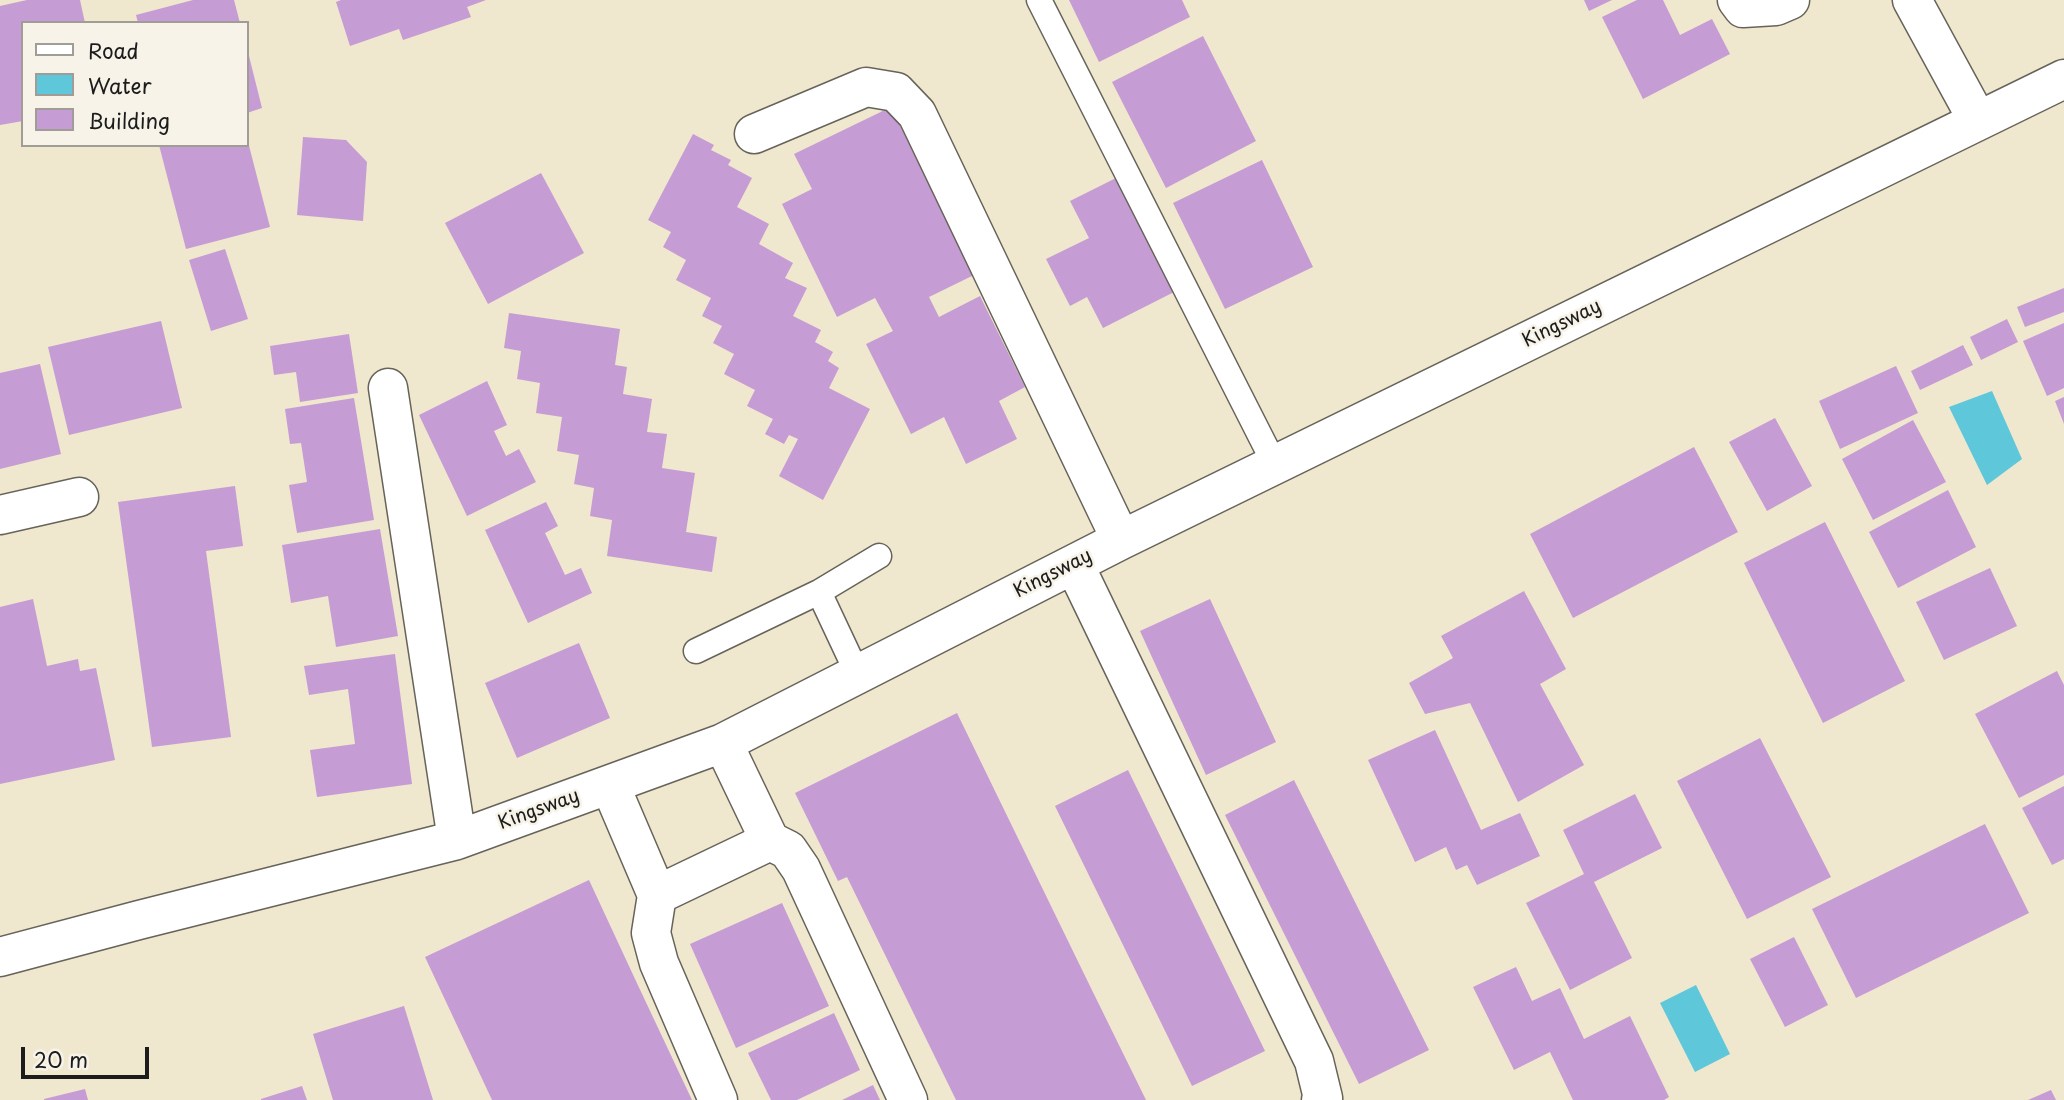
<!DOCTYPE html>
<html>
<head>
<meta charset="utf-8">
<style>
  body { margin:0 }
  #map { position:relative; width:2064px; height:1100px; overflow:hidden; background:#efe7ce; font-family:"Playpen Sans",sans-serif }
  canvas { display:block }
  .legend { position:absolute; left:21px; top:21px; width:228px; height:126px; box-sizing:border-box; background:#f7f3e8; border:2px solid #9f9d96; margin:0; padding:9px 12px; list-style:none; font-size:21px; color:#1c1c1c }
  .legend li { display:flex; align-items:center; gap:14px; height:35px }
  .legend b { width:35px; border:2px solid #9f9d96 }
  .scale { position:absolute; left:21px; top:1047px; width:128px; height:32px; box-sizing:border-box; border:4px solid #1c1c1c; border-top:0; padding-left:9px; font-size:21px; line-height:24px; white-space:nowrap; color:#1c1c1c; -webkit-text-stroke:5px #f7f3e8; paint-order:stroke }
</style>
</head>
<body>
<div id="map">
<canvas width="2064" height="1100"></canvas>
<ul class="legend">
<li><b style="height:9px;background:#fff"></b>Road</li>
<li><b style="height:19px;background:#5ec7da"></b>Water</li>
<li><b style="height:19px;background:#c69cd4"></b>Building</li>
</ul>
<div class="scale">20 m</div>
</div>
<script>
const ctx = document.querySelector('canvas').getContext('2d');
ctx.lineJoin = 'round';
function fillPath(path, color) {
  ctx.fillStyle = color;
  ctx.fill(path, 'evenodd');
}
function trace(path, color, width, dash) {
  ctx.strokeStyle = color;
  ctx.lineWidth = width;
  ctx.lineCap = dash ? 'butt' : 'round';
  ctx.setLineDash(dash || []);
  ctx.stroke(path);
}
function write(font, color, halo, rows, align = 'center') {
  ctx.font = font + ' "Playpen Sans",sans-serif';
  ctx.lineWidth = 5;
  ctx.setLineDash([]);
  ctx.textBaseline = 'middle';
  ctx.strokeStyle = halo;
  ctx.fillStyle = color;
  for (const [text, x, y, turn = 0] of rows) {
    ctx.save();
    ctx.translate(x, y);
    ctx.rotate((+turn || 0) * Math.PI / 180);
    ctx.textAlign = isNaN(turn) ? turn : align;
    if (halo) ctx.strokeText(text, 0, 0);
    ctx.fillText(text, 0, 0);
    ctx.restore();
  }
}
fillPath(new Path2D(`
  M1992,391l30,68 -35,26 -38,-78z
  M1696,985l34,69 -35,18 -35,-69z`), '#5ec7da');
fillPath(new Path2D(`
  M27,0h53l5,23h-62v98l-23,4v-119z
  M193,0h41l6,23h-102l-2,-8z
  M341,0h145l-19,7 4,10 -68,23 -4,-11 -49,17 -14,-44z
  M1069,0h113l8,17 -91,45z
  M1584,0h28l-23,11z
  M1637,0h26l17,35 32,-16 18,35 -87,45 -41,-82z
  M1203,36l53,105 -90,47 -54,-106z
  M248,52l14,56 -15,5v-60z
  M891,107l83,168 -45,22 10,20 41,-21 45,91 -26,14 18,38 -51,25 -22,-47 -33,17 -45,-90 27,-13 -18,-33 -38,19 -55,-113 30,-15 -18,-35z
  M693,134l21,11 -3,5 20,10 -3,5 24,13 -15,29 32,17 -10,20 34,19 -8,15 22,10 -14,28 28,14 -6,12 18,10 -5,9 11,7 -10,20 41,21 -47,91 -44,-24 19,-37 -9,-4 -5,9 -19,-10 8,-15 -26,-13 8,-16 -31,-16 10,-20 -21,-11 9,-17 -20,-10 9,-18 -35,-18 10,-20 -23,-13 8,-15 -23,-12z
  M303,137l43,3 21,22 -4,59 -66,-6z
  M247,138l23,89 -84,22 -27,-104h88z
  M1262,160l51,107 -88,42 -52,-106z
  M541,173l43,80 -96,51 -43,-81z
  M1118,177l58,114 -73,37 -16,-31 -17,9 -24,-47 43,-21 -19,-37z
  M225,249l23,70 -37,12 -22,-71z
  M2064,288v24l-39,15 -8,-20z
  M509,313l111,16 -5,36 12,2 -4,27 29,5 -5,33 20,2 -5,34 33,5 -9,59 31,5 -5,35 -105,-16 5,-36 -22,-4 4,-28 -20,-4 5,-29 -22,-4 5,-34 -26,-4 4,-30 -23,-4 4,-28 -17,-3z
  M2007,319l11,23 -37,18 -11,-23z
  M161,321l21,87 -113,27 -21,-88z
  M2064,323v65l-17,8 -24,-55z
  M349,334l9,59 -58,9 -4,-30 -22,3 -4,-29z
  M1963,345l10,20 -53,25 -9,-19z
  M40,364l21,90 -61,15v-96z
  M1896,366l22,47 -78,36 -21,-48z
  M487,381l20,44 -13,6 12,25 13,-7 17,33 -69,34 -48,-101z
  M2064,397v27l-9,-23z
  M354,398l20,122 -77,13 -8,-48 18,-3 -6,-39 -11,1 -5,-35z
  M1775,418l37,68 -45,25 -38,-69z
  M1913,420l33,62 -73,38 -31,-61z
  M1694,447l44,85 -165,86 -43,-84z
  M235,486l8,60 -37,5 25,186 -79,10 -34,-245z
  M1948,490l28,57 -78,41 -29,-56z
  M546,502l12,24 -13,7 20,42 16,-7 11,25 -64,30 -43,-93z
  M1825,522l80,159 -82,42 -79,-160z
  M380,529l18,107 -62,11 -8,-51 -37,7 -9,-58z
  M1990,568l27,58 -73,34 -28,-58z
  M1524,591l42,78 -26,15 44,81 -66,37 -48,-99 -45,11 -16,-31 44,-25 -12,-22z
  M33,599l14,67 31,-7 2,12 16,-3 19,92 -115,24v-177z
  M1210,599l66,143 -70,33 -66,-144z
  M579,643l31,75 -93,40 -32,-75z
  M395,654l17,130 -95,13 -7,-47 45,-6 -7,-55 -39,6 -5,-29z
  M2057,671l7,14v90l-45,23 -44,-84z
  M957,713l131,269 58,118h-190l-109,-223 -9,4 -43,-88z
  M1435,730l46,100 39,-17 20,43 -63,29 -10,-20 -11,5 -10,-23 -31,15 -47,-102z
  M1760,738l71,139 -84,42 -70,-138z
  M1128,770l137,281 -73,35 -137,-280z
  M1294,780l135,270 -70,34 -134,-269z
  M2064,786v73l-12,6 -30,-57z
  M1635,794l27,54 -68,34 38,76 -62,32 -44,-87 58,-29 -21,-44z
  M1985,824l44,89 -173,85 -44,-89z
  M589,880l46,99 57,121h-200l-67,-143z
  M782,903l47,103 -93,42 -46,-104z
  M1794,937l34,68 -43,22 -35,-68z
  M1516,967l16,34 28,-13 24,51 46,-23 39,81 -5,3h-91l-23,-48 -36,18 -41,-83z
  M404,1006l29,94h-100l-20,-66z
  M834,1013l26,57 -63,30h-26l-23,-47z
  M873,1085l7,15h-38z
  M302,1086l5,14h-46v-1z
  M85,1089l3,11h-44v-1z
  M2051,1090l5,10h-28z`), '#c69cd4');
const service = new Path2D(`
  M1039,0l236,465
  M696,651l123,-59
  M858,675l-39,-83 60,-36`);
const minor = new Path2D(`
  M1737,0l6,8 33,-2 14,-6
  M1912,0l66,121
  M754,134l112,-47 30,5 21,22 204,426
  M388,388l69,452
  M0,515l79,-18
  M1074,564l240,497 9,37 -2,2
  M723,743l47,98 18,9 13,19 107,231
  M610,785l47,110 -6,38 8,30 59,137
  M657,895l113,-54
  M0,957l139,-37 318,-80 266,-97 398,-203 943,-461`);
trace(service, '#66635a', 27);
trace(minor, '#66635a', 41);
trace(service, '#fff', 24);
trace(minor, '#fff', 38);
write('19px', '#1c1c1c', '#f7f3e8', [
  ["Kingsway",1562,324,-26],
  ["Kingsway",1053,574,-27],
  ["Kingsway",539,810,-20]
]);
</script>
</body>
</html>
